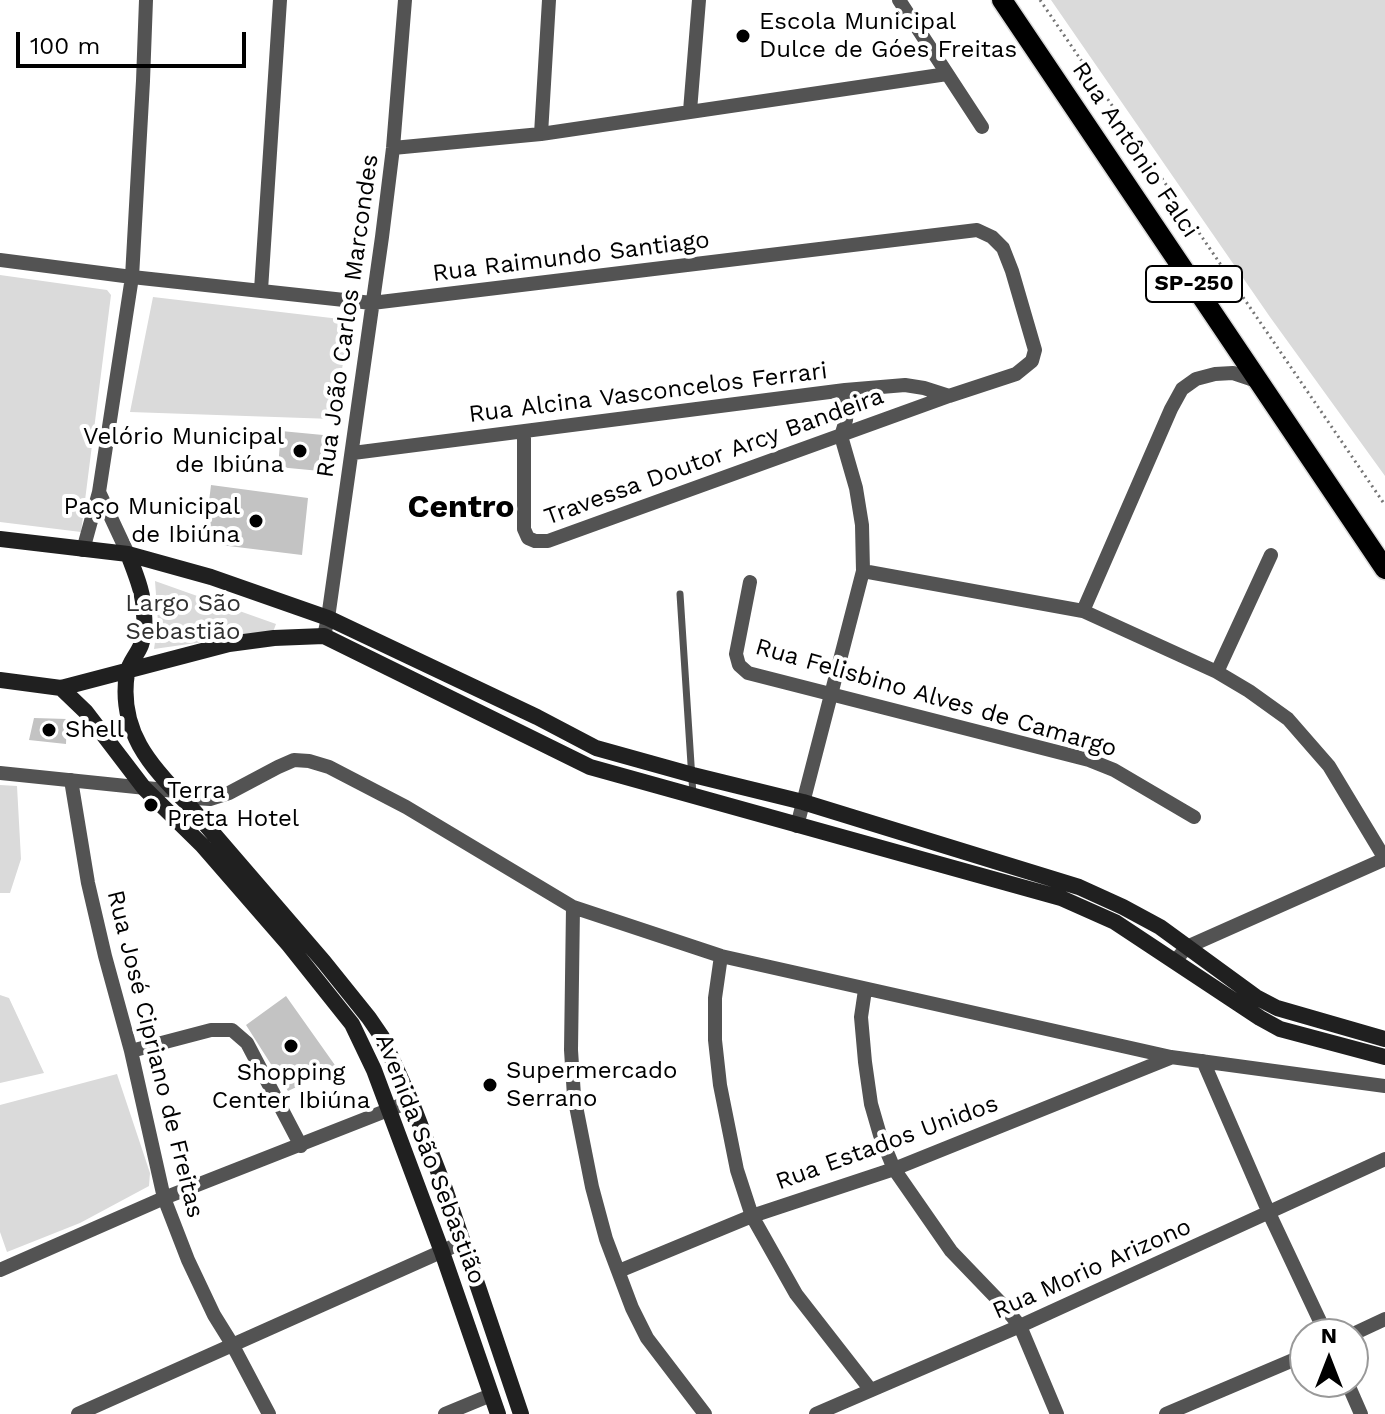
<!DOCTYPE html>
<html>
<head>
<meta charset="utf-8">
<style>
  body { margin:0 }
  #map { position:relative; width:1385px; height:1414px; overflow:hidden; background:#fff; font-family:"Work Sans",sans-serif }
  canvas { display:block }
  .north { position:absolute; left:1289px; top:1318px; width:80px; height:80px; box-sizing:border-box; background:#fff; border:2px solid #999; border-radius:50%; rotate:0deg; font-size:22px; font-weight:700; line-height:32px; text-align:center; color:#000 }
  .north::after { content:''; display:block; margin:auto; width:28px; height:36px; background:#000; clip-path:polygon(50% 0,100% 100%,50% 72%,0 100%) }
  .scale { position:absolute; left:16px; top:32px; width:230px; height:36px; box-sizing:border-box; border:4px solid #000; border-top:0; padding-left:10px; font-size:24px; line-height:28px; white-space:nowrap; color:#000; -webkit-text-stroke:6px #fff; paint-order:stroke }
</style>
</head>
<body>
<div id="map">
<canvas width="1385" height="1414"></canvas>
<div class="north">N</div>
<div class="scale">100 m</div>
</div>
<script>
const ctx = document.querySelector('canvas').getContext('2d');
ctx.lineJoin = 'round';
function fillPath(path, color) {
  ctx.fillStyle = color;
  ctx.fill(path, 'evenodd');
}
function trace(path, color, width, dash) {
  ctx.strokeStyle = color;
  ctx.lineWidth = width;
  ctx.lineCap = dash ? 'butt' : 'round';
  ctx.setLineDash(dash || []);
  ctx.stroke(path);
}
function write(font, color, halo, rows, align = 'center') {
  ctx.font = font + ' "Work Sans",sans-serif';
  ctx.lineWidth = 8;
  ctx.setLineDash([]);
  ctx.textBaseline = 'middle';
  ctx.strokeStyle = halo;
  ctx.fillStyle = color;
  for (const [text, x, y, turn = 0] of rows) {
    ctx.save();
    ctx.translate(x, y);
    ctx.rotate((+turn || 0) * Math.PI / 180);
    ctx.textAlign = isNaN(turn) ? turn : align;
    if (halo) ctx.strokeText(text, 0, 0);
    ctx.fillText(text, 0, 0);
    ctx.restore();
  }
}
fillPath(new Path2D(`
  M1051,0h334v476l-115,-159z
  M0,275l107,15 4,5 -30,237 -81,-10z
  M153,297l187,22 9,11 -16,89 -203,-7z
  M155,581l121,43 -3,8 -119,17 4,-27z
  M0,785l17,1 4,73 -11,34h-10z
  M0,995l9,3 35,75 -44,10z
  M117,1074l33,99 -1,13 -69,37 -73,29 -7,-20v-127z`), '#dadada');
fillPath(new Path2D(`
  M281,431l42,4 -3,36 -42,-4z
  M211,485l97,13 -6,57 -98,-12z
  M34,718l33,1 -1,25 -37,-4z
  M286,996l51,72 -49,23 -42,-66z`), '#c3c3c3');
const primary = new Path2D(`
  M1002,0l383,569`);
trace(primary, '#dbdbdb', 23);
trace(new Path2D(`
  M1040,0l345,505`), '#757575', 3, [2, 4]);
trace(new Path2D(`
  M680,594l13,201`), '#535353', 7);
trace(new Path2D(`
  M899,0l83,127
  M690,111l9,-111
  M541,134l8,-134
  M393,148l148,-14 406,-60
  M0,260l132,17 240,26 605,-73 15,7 11,11 9,23 23,79 -3,11 -16,13 -67,22 -401,145h-13l-7,-3 -4,-9v-97
  M261,290l19,-290
  M353,453l492,-63 60,-5 19,3 25,8
  M99,492l29,62
  M83,550l16,-58 33,-215 11,-196 3,-81
  M863,571l220,40 134,61 32,19 39,28 41,47 56,93 -198,88 -12,14
  M750,582l-14,72 3,11 9,8 341,87 25,10 80,47
  M1083,611l88,-202 11,-20 14,-10 19,-5 18,-1 27,9
  M324,636l4,-18 54,-381 11,-89 12,-148
  M1217,672l54,-117
  M0,773l175,18 20,7 15,1 19,-6 49,-26 16,-7 15,1 20,6 77,40 167,100 148,49 450,101 214,29
  M71,780l17,103 17,73 26,95 33,147 24,62 26,55 18,29 37,70
  M797,826l66,-255 -1,-46 -6,-37 -15,-52 5,-16 1,-11 -2,-19
  M573,907l-2,143 3,46 18,91 14,52 26,69 15,30 58,76
  M721,956l-6,42v42l5,45 17,85 15,46 44,78 74,95
  M865,990l-4,27 4,45 6,42 9,31 14,34 57,82 50,52 19,23 37,88
  M131,1051l80,-21h21l15,13 54,103
  M1203,1061l66,152 57,121
  M0,1270l164,-72 247,-97
  M619,1271l133,-55 142,-47 276,-111
  M1353,1334l32,-15
  M1347,1382l14,32
  M78,1414l385,-172
  M445,1414l46,-19
  M816,1414l204,-88 365,-167
  M1166,1414l139,-59`), '#535353', 14);
trace(new Path2D(`
  M0,539l128,15 83,23 117,41 209,99 59,31 97,27 110,27 276,85 44,20 37,20 96,70 21,11 108,31
  M128,554c7,19 16,39 16,60 1,10 0,22 -3,31 -4,10 -12,18 -14,28 -9,57 23,93 60,130l137,159 45,56 13,19 29,64 34,88 76,225
  M0,680l61,8 168,-44 45,-6 50,-2 266,131 471,131 54,24 145,96 20,11 105,28
  M61,688l25,24 58,76 58,57 87,100 63,79 22,46 68,182 56,162`), '#202020', 16);
trace(primary, '#000', 20);
for (const [x, y, r, color] of [
  [743,36,8,"#000"],
  [300,451,8,"#000"],
  [256,521,8,"#000"],
  [49,730,8,"#000"],
  [151,805,8,"#000"],
  [291,1046,8,"#000"],
  [490,1085,8,"#000"]
]) {
  const dot = new Path2D();
  dot.arc(x, y, r, 0, 2 * Math.PI);
  ctx.fillStyle = color;
  ctx.fill(dot);
  trace(dot, '#fff', 3);
}
for (const [x, y, w] of [
  [1194,284,96]
]) {
  const box = new Path2D();
  box.roundRect(x - w / 2, y - 18, w, 36, 6);
  ctx.fillStyle = '#fff';
  ctx.fill(box);
  trace(box, '#000', 2);
}
write('bold 22px', '#000', null, [
  ["SP-250",1194,284]
]);
write('24px', '#000', '#fff', [
  ["Escola Municipal",759,22],
  ["Dulce de Góes Freitas",759,50],
  ["Velório Municipal",284,437,"right"],
  ["de Ibiúna",284,465,"right"],
  ["Paço Municipal",240,507,"right"],
  ["de Ibiúna",240,535,"right"],
  ["Shell",65,730],
  ["Terra",167,791],
  ["Preta Hotel",167,819],
  ["Supermercado",506,1071],
  ["Serrano",506,1099],
  ["Shopping",291,1073,"center"],
  ["Center Ibiúna",291,1101,"center"]
], 'left');
write('24px', '#000', '#fff', [
  ["Rua Antônio Falci",1135,150,56],
  ["Rua Raimundo Santiago",571,257,-7],
  ["Rua João Carlos Marcondes",348,316,-82],
  ["Rua Alcina Vasconcelos Ferrari",648,393,-7],
  ["Travessa Doutor Arcy Bandeira",714,457,-20],
  ["Rua Felisbino Alves de Camargo",936,698,16],
  ["Rua José Cipriano de Freitas",155,1054,76],
  ["Rua Estados Unidos",887,1143,-20],
  ["Avenida São Sebastião",430,1159,69],
  ["Rua Morio Arizono",1092,1269,-24]
]);
write('24px', '#313131', '#fff', [
  ["Largo São",183,604],
  ["Sebastião",183,632]
]);
write('bold 32px', '#000', '#fff', [
  ["Centro",461,508]
]);
</script>
</body>
</html>
